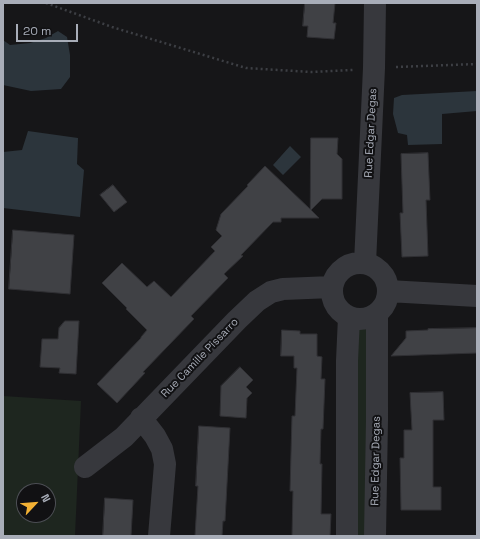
<!DOCTYPE html>
<html>
<head>
<meta charset="utf-8">
<style>
  body { margin:0 }
  #map { position:relative; width:480px; height:539px; overflow:hidden; background:#161618; font-family:"Space Grotesk",sans-serif }
  canvas { display:block }
  .frame { position:absolute; inset:0; border:4px solid #a8adb8; pointer-events:none }
  .north { position:absolute; left:16px; top:483px; width:40px; height:40px; box-sizing:border-box; background:#111113; border:1px solid #4d4f55; border-radius:50%; rotate:64deg; font-size:11px; font-weight:700; line-height:16px; text-align:center; color:#a8adb8 }
  .north::after { content:''; display:block; margin:auto; width:14px; height:18px; background:#f2b134; clip-path:polygon(50% 0,100% 100%,50% 72%,0 100%) }
  .scale { position:absolute; left:16px; top:24px; width:62px; height:18px; box-sizing:border-box; border:2px solid #a8adb8; border-top:0; padding-left:5px; font-size:12px; line-height:14px; white-space:nowrap; color:#a8adb8; -webkit-text-stroke:3px #111113; paint-order:stroke }
</style>
</head>
<body>
<div id="map">
<canvas width="480" height="539"></canvas>
<div class="frame"></div>
<div class="north">N</div>
<div class="scale">20 m</div>
</div>
<script>
const ctx = document.querySelector('canvas').getContext('2d');
ctx.lineJoin = 'round';
function fillPath(path, color) {
  ctx.fillStyle = color;
  ctx.fill(path, 'evenodd');
}
function trace(path, color, width, dash) {
  ctx.strokeStyle = color;
  ctx.lineWidth = width;
  ctx.lineCap = dash ? 'butt' : 'round';
  ctx.setLineDash(dash || []);
  ctx.stroke(path);
}
function write(font, color, halo, rows, align = 'center') {
  ctx.font = font + ' "Space Grotesk",sans-serif';
  ctx.lineWidth = 4;
  ctx.setLineDash([]);
  ctx.textBaseline = 'middle';
  ctx.strokeStyle = halo;
  ctx.fillStyle = color;
  for (const [text, x, y, turn = 0] of rows) {
    ctx.save();
    ctx.translate(x, y);
    ctx.rotate((+turn || 0) * Math.PI / 180);
    ctx.textAlign = isNaN(turn) ? turn : align;
    if (halo) ctx.strokeText(text, 0, 0);
    ctx.fillText(text, 0, 0);
    ctx.restore();
  }
}
fillPath(new Path2D(`
  M361,328h3l4,4v204h-14l2,-205z
  M3,396l78,5 -6,135h-72zM24,491h24v24h-24z`), '#1e261f');
fillPath(new Path2D(`
  M58,31l9,6 3,18v22l-9,12 -30,2 -28,-6v-45l7,5 20,-2 16,-5z
  M477,91v20l-35,3v30l-34,1 -1,-10 -9,-2 -5,-19 1,-16 8,-3z
  M28,131l50,7 -1,26 7,6 -4,47 -77,-9v-56l19,-2z
  M290,146l11,11 -18,18 -10,-10z`), '#2c353c');
const building = new Path2D(`
  M305,3h30l-2,20h3l-2,16 -27,-2 1,-11h-5z
  M311,138h27l-1,16 5,5v40h-20l-11,11 8,8h-38v4h-8l-32,33 2,1 -19,18 4,4 -37,38 3,3 -51,53 2,1 -28,30 -20,-19 44,-46v-1l6,-7 -21,-21 1,-1 -25,-25 20,-20 25,24 7,-6 17,16 44,-46 -4,-4 11,-11 -6,-6 5,-16 27,-28 -1,-1 18,-19 45,43z
  M428,153l2,47h-4l2,56 -26,1 -2,-44h3l-2,-59z
  M113,185l14,17 -13,10 -14,-17z
  M13,230l61,5 -4,59 -61,-5z
  M65,321h14l-3,53 -17,-1 1,-5 -20,-1 2,-28h16l1,-11z
  M477,328v25l-86,3 15,-18v-7l22,-1v-1z
  M282,330l18,1v3h17v22l5,1 -1,22h4l-2,50h-2l-1,35h2l-1,50h10l-1,22h-38l1,-45h-3l2,-75h3l2,-48h-3v-12h-13z
  M240,367l13,13 -7,7 6,6 -5,5 -1,20 -26,-2 1,-30z
  M443,392l1,28h-11v67h8v23h-40l-1,-52h4v-28h8l-2,-37z
  M199,426l31,2 -5,93h-2l-1,15h-27l3,-50h-2z
  M105,498l28,2 -2,36h-28z`);
fillPath(building, '#404145');
trace(building, '#303034', 1);
trace(new Path2D(`
  M46,3l66,24 134,41 65,4 42,-2
  M396,67l81,-3`), '#3d3f44', 2.5, [2, 3]);
trace(new Path2D(`
  M332 291a28 28 0 1 1 56 0a28 28 0 1 1-56 0Z
  M365,263l9,-195 1,-65
  M388,291l89,5
  M141,418l14,18 7,13 3,15 -6,72
  M85,467l39,-30 113,-117 20,-19 14,-9 12,-3 49,-2
  M347,536v-175l2,-44
  M375,536l2,-116v-106`), '#37383d', 22);
write('11px', '#a8adb8', '#111113', [
  ["Rue Edgar Degas",371,133,-87],
  ["Rue Camille Pissarro",200,358,-46],
  ["Rue Edgar Degas",376,461,-89]
]);
</script>
</body>
</html>
